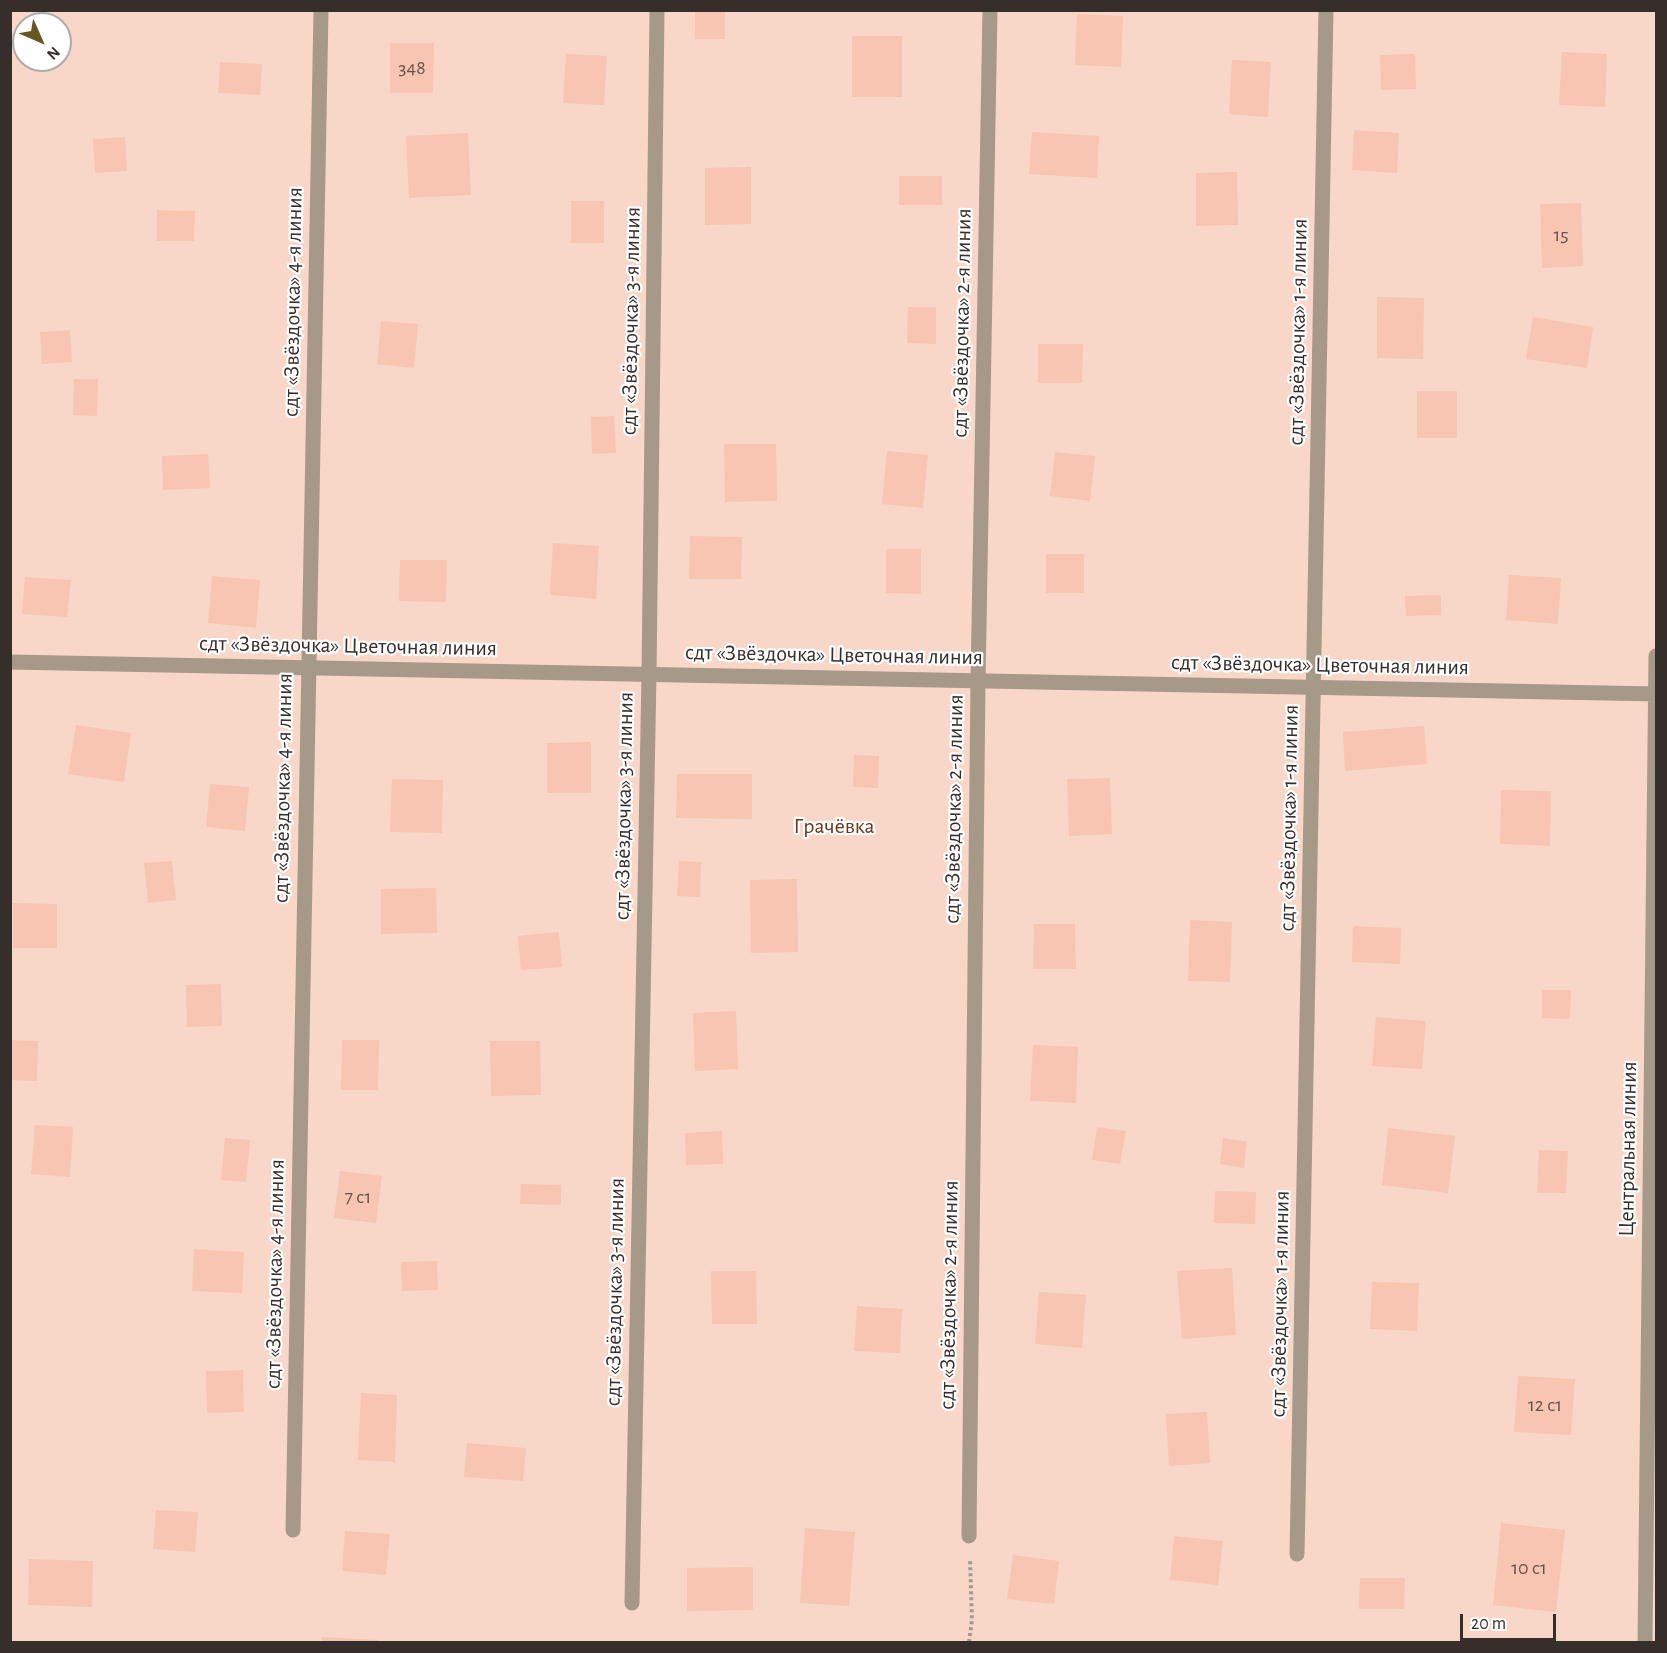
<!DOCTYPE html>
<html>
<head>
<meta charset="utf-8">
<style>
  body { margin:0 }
  #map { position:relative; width:1667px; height:1653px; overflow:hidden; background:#fdefe9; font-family:"Alegreya Sans",sans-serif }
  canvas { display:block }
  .frame { position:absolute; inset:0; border:12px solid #352e2b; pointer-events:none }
  .north { position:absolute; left:12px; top:12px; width:60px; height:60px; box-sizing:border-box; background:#fff; border:2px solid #aeabaa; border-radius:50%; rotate:135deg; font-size:16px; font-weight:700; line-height:24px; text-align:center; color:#352e2b }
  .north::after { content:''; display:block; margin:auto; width:21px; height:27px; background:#655623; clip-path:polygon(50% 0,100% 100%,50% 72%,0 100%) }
  .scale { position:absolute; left:1460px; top:1614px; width:96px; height:27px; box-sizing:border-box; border:3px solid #352e2b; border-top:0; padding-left:8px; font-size:18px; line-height:21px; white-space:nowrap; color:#352e2b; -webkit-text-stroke:4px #fff; paint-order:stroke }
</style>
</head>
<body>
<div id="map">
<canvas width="1667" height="1653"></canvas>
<div class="frame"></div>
<div class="north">N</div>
<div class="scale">20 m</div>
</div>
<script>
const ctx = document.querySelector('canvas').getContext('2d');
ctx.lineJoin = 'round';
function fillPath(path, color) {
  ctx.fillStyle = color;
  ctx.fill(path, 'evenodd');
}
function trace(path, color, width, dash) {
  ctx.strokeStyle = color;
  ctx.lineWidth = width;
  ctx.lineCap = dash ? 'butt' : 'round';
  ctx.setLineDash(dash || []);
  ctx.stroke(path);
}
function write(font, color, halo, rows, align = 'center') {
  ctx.font = font + ' "Alegreya Sans",sans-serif';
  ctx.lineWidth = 4.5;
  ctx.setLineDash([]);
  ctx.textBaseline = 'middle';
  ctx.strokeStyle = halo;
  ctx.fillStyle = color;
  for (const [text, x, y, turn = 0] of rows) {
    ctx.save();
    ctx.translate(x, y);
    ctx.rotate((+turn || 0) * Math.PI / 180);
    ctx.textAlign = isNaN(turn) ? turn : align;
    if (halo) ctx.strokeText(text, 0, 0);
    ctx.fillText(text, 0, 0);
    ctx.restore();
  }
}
fillPath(new Path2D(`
  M11,11h1645v1631h-1645zM24,24h36v36h-36z`), '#f8d7c9');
fillPath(new Path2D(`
  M695,10h30v29h-30z
  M1077,14l46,2 -2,51 -46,-2z
  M852,36h50v61h-50z
  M390,43h44l-1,50h-43z
  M1562,52l45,2 -2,53 -46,-2z
  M566,54l41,2 -3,49 -41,-2z
  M1415,54l1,35 -35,1 -1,-35z
  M1232,60l39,2 -3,55 -39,-3z
  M220,62l42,2 -2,31 -42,-2z
  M1354,130l45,3 -2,40 -45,-3z
  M1032,132l67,4 -2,42 -68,-4z
  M468,133l3,62 -62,3 -3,-62z
  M125,137l2,34 -32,2 -2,-34z
  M751,167v57l-46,1v-57z
  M1237,172l1,53 -42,1v-53z
  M899,176h43v29h-43z
  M571,201h33v42h-33z
  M1581,203l2,63 -41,2 -2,-64z
  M157,210l38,1 -1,30h-37z
  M1377,297l47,1 -1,61 -46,-1z
  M908,307h28v37l-29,-1z
  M1533,317l60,10 -6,41 -61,-9z
  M381,321l37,3 -4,44 -37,-4z
  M70,330l2,32 -30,2 -2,-32z
  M1038,344h45l-1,39h-44z
  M74,379h24l-1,37 -24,-1z
  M1417,391h40v47h-40z
  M614,416l2,37 -24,1 -1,-37z
  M724,444h52l1,57 -52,1z
  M887,451l41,4 -5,53 -41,-4z
  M1055,452l40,4 -5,45 -40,-5z
  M208,454l2,34 -47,2 -1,-34z
  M690,536l52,1 -1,42h-52z
  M553,543l46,3 -3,53 -46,-4z
  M886,549h35v45l-35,-1z
  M1046,554h38v39h-38z
  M400,560h47l-1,42 -47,-1z
  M1509,575l52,3 -3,46 -52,-4z
  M212,576l48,4 -4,48 -48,-5z
  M25,577l46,3 -4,37 -45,-3z
  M1441,595v20l-35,1 -1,-20z
  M76,725l55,8 -7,49 -56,-8z
  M1424,726l3,38 -82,7 -2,-39z
  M591,742v51h-44v-50z
  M854,755l25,1 -1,32 -25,-1z
  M677,774h75v45l-76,-1z
  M1110,778l2,56 -43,2 -2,-57z
  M392,779l51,1 -1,53 -52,-1z
  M210,784l39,3 -4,44 -39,-4z
  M1501,790l50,1 -1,55 -50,-2z
  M172,861l4,39 -28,3 -4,-40z
  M679,861l22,1 -1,35 -23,-1z
  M797,879l1,73 -47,1 -1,-73z
  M436,888l1,45 -56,1v-45z
  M13,903l44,1v44h-44z
  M1190,920l42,2 -2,60 -42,-1z
  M1034,924h41l1,45h-43z
  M1353,926l48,2 -1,36 -48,-2z
  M559,932l3,35 -41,3 -3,-34z
  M221,984l1,42 -35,1 -1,-42z
  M1542,990h29l-1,29 -28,-1z
  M736,1011l2,58 -43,2 -2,-58z
  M1376,1017l50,4 -4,48 -50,-3z
  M10,1040l28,1 -1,40 -27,-1z
  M342,1040h37l-1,50h-37z
  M490,1041h50l1,54 -50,1z
  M1033,1045l45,2 -2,56 -46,-2z
  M35,1125l38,2 -3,50 -39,-3z
  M1097,1127l29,4 -6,33 -28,-4z
  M1388,1128l67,8 -7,57 -66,-8z
  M722,1131l1,33 -37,1 -1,-32z
  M225,1138l25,2 -4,42 -25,-2z
  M1223,1138l24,4 -3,26 -24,-4z
  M1539,1150l29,1 -2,42h-29z
  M340,1171l42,5 -6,47 -42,-5z
  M521,1184l40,1v20l-41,-1z
  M1215,1191l41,1 -1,32 -41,-1z
  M194,1249l50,3 -2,41 -50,-2z
  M437,1261l1,29 -36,1 -1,-29z
  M1232,1268l4,67 -54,4 -5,-68z
  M711,1271h45l1,53h-45z
  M1372,1282l47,1 -2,48 -47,-2z
  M1039,1292l47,3 -4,53 -47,-4z
  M857,1306l45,3 -2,44 -46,-2z
  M243,1370l1,42 -37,1 -1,-42z
  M1518,1376l57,3 -4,56 -57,-3z
  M361,1393l36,2 -2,67 -37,-2z
  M1207,1412l3,51 -41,3 -3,-52z
  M467,1443l59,5 -3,33 -59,-4z
  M156,1510l42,2 -3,40 -42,-3z
  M1501,1523l64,7 -9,82 -63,-7z
  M805,1528l50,4 -6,74 -49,-3z
  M345,1531l45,3 -4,41 -44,-4z
  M1174,1536l49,5 -5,44 -48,-5z
  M1013,1555l46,6 -5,43 -47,-5z
  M29,1559l64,2 -1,46 -64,-2z
  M753,1567v43l-66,1v-43z
  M1360,1578h45l-1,31h-45z
  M322,1637l56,3v2h-56z`), '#f7c5b1');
trace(new Path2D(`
  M969,1642l3,-22 -2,-61`), '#a49995', 4, [3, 3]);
trace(new Path2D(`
  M293,1530l28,-1520
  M969,1536l9,-855 12,-671
  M1297,1554l29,-1544
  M632,1603l17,-929 8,-664`), '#a79988', 15);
trace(new Path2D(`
  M10,662l1646,32
  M1645,1642l11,-986`), '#a79988', 15);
write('20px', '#66544c', null, [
  ["348",412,68],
  ["15",1561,235],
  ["7 с1",358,1197],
  ["12 с1",1545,1405],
  ["10 с1",1529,1568]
]);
write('22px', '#352e2b', '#fff', [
  ["сдт «Звёздочка» 4-я линия",293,302,-89],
  ["сдт «Звёздочка» 3-я линия",631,321,-89],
  ["сдт «Звёздочка» 2-я линия",962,323,-89],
  ["сдт «Звёздочка» 1-я линия",1298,332,-89],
  ["сдт «Звёздочка» Цветочная линия",348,646,1],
  ["сдт «Звёздочка» Цветочная линия",834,655,1],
  ["сдт «Звёздочка» Цветочная линия",1320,665,1],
  ["сдт «Звёздочка» 4-я линия",283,788,-89],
  ["сдт «Звёздочка» 3-я линия",624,806,-89],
  ["сдт «Звёздочка» 2-я линия",954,809,-89],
  ["сдт «Звёздочка» 1-я линия",1289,818,-89],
  ["Центральная линия",1628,1149,-89],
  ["сдт «Звёздочка» 4-я линия",275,1274,-89],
  ["сдт «Звёздочка» 3-я линия",615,1292,-89],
  ["сдт «Звёздочка» 2-я линия",949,1295,-89],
  ["сдт «Звёздочка» 1-я линия",1280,1304,-89]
]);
write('22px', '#703419', '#fff', [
  ["Грачёвка",834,826]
]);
</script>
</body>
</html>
